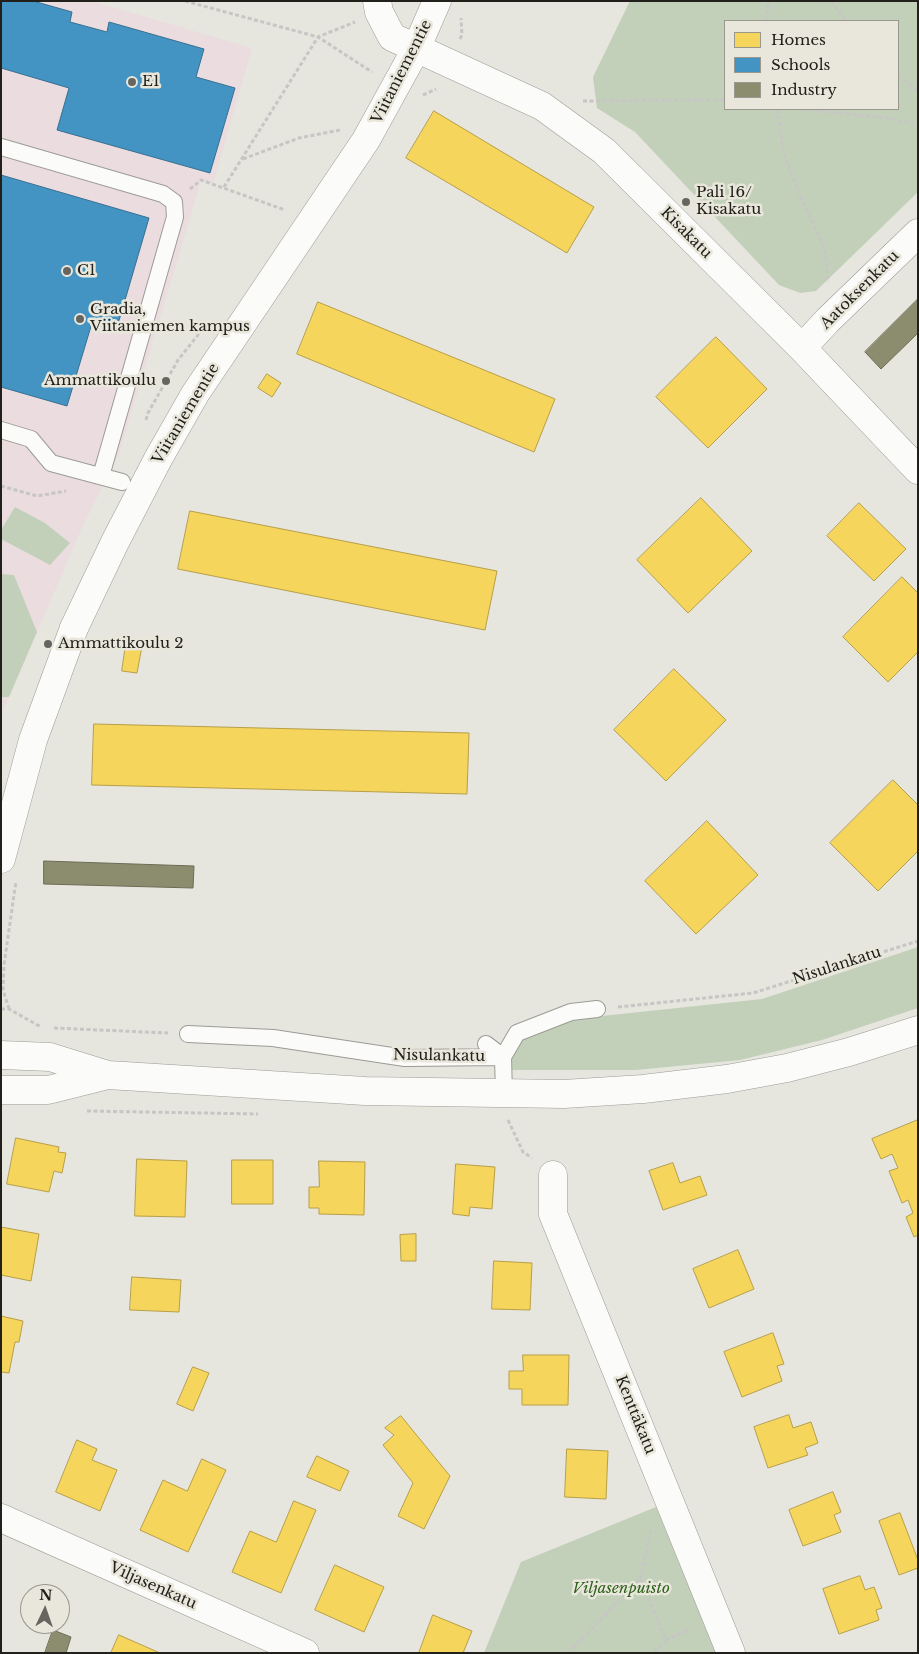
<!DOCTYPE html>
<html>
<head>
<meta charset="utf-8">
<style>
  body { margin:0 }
  #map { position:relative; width:919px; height:1654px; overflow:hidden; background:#e6e5de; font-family:"Libre Baskerville",serif }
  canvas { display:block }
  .frame { position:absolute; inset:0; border:2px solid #21201b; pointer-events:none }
  .legend { position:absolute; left:724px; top:20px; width:175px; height:90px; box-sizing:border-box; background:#e9e7db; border:1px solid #99978e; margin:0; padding:6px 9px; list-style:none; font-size:15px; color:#21201b }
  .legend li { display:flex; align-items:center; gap:10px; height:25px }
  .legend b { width:25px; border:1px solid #99978e }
  .north { position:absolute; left:20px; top:1584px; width:50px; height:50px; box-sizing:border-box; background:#e9e7db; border:1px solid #99978e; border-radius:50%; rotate:3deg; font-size:14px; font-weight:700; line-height:20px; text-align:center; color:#21201b }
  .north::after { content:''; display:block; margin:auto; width:18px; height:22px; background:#66655f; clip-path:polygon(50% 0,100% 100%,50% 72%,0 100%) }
</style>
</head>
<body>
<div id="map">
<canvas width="919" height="1654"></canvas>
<div class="frame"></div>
<ul class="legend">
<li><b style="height:14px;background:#f6d55c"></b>Homes</li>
<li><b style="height:14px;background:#4393c3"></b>Schools</li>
<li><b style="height:14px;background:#8c8c6e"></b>Industry</li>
</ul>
<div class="north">N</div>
</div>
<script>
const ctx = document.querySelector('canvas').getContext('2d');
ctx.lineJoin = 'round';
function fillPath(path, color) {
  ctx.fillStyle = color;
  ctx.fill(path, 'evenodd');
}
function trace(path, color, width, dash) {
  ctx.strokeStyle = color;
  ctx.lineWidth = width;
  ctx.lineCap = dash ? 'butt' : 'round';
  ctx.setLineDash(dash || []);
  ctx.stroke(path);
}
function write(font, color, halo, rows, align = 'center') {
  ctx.font = font + ' "Libre Baskerville",serif';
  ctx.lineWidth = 5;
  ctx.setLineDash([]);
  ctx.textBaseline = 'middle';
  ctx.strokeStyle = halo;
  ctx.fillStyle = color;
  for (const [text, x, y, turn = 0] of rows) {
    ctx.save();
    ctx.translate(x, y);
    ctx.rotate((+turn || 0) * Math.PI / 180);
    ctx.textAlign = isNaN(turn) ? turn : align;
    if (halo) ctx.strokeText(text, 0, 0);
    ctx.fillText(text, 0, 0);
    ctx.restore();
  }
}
fillPath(new Path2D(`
  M1,1h90l161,47 -39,136 -12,-3 -82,273 -36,71 -82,191z`), '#eadcdf');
fillPath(new Path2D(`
  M630,1h288v191l-102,99 -16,2 -21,-8 -144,-153 -38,-24 -4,-31zM725,21h173v88h-173z
  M15,507l30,16 25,20 -20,22 -49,-26v-9z
  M1,574l13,1 23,57 -28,65h-8z
  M918,947v61l-96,32 -82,20 -104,10h-126v-12l12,-20 52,-19 188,-20z
  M656,1507l61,146h-233l37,-91z`), '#c2d0ba');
const homes = new Path2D(`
  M434,111l160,96 -27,46 -161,-95z
  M318,302l237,97 -21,53 -237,-98z
  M716,337l51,52 -59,59 -52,-51z
  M267,374l14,9 -9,14 -14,-9z
  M701,498l51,53 -64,62 -51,-53z
  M859,503l47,46 -32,32 -47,-45z
  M190,511l307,60 -12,59 -307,-61z
  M902,577l16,16v59l-30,30 -45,-45z
  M126,644l16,2 -5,27 -15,-2z
  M674,669l52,51 -60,61 -52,-51z
  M94,724l375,9 -2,61 -375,-9z
  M893,780l25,25v46l-40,40 -48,-48z
  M707,821l51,54 -62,59 -51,-53z
  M918,1120v115l-4,2 -8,-20 7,-4 -5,-13 -6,3 -13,-32 9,-3 -6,-14 -11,5 -9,-20z
  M16,1138l43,9 -1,5 8,1 -4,20 -8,-2 -5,21 -42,-8z
  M137,1159l50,2 -2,56 -50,-1z
  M232,1160h41v44h-41z
  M319,1161l46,1 -1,53 -45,-1v-6h-10v-21h10z
  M673,1163l7,20 20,-7 7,19 -44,15 -14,-39z
  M456,1164l39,3 -3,42 -22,-2 -1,9 -16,-2z
  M1,1227l38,7 -8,47 -30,-6z
  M416,1234v27h-15l-1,-26z
  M738,1250l16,39 -45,19 -16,-39z
  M494,1261l38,2 -2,47 -38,-1z
  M132,1277l49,3 -2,32 -49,-2z
  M1,1316l22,5 -4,21h-4l-6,31 -8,-1z
  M773,1333l11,31 -7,2 5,15 -40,16 -18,-45z
  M523,1355h46l-1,50h-46v-16h-13v-18h14z
  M193,1367l16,6 -16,38 -16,-7z
  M789,1415l4,13 18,-6 7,21 -13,5 3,7 -40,13 -14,-41z
  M401,1416l49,60 -26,53 -26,-13 15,-33 -30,-38 11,-10 -9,-7z
  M77,1440l20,9 -5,11 25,10 -17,41 -44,-19z
  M567,1449l41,2 -2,48 -41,-2z
  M317,1456l32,15 -9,20 -33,-14z
  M202,1459l24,11 -38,82 -48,-22 23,-50 24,11z
  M833,1492l8,20 -7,3 7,17 -38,14 -14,-36z
  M294,1501l22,9 -35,83 -49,-21 18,-41 26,11z
  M900,1513l18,47v8l-19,7 -20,-54z
  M335,1565l49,22 -20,45 -49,-22z
  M860,1576l5,14 9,-3 8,21 -6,2 3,10 -40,14 -16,-45z
  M433,1615l39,16 -9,22h-44z
  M119,1635l41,18h-49z`);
fillPath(homes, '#f6d55c');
trace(homes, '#b69f48', 1);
const schools = new Path2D(`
  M1,1h32l39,11 -2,10 37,10 2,-10 95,27 -8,28 39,11 -25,85 -153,-43 12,-42 -68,-20z
  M1,175l148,43 -33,113 -24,-8 -25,83 -66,-19z`);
fillPath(schools, '#4393c3');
trace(schools, '#397091', 1);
const industry = new Path2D(`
  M918,299v34l-37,36 -16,-17z
  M44,861l150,5 -1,22 -149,-4z
  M53,1630l18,7 -5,16h-21z`);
fillPath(industry, '#8c8c6e');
trace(industry, '#6c6c55', 1);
const service = new Path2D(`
  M1,147l162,47 11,8 1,15 -74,259
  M1,430l30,9 20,24 71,19
  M188,1034l85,4 132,20 98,-1 14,-24 54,-21 26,-3
  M486,1044l17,13 1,37`);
const minor = new Path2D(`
  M377,1l2,11 13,25 150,69 62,45 198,197 116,122
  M802,348l26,-28 90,-87
  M74,628l41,-86 43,-83 37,-65 171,-254 50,-91 21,-48
  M553,1175v39l178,439
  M1,1518l304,135`);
const tertiary = new Path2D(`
  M1,859l32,-119 41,-112`);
const secondary = new Path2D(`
  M1,1055l49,2 58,18 257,16 199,3 79,-5 84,-10 60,-11 62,-16 69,-22
  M1,1090h47l60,-15`);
trace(service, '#9c9b95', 18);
trace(minor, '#9c9b95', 29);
trace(tertiary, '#9c9b95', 29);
trace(secondary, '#9c9b95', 29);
trace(new Path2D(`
  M185,1l133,36 54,35
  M831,1l15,20
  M767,21l1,-20
  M460,39l2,-4 -1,-17
  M898,76l20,15
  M423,95l13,-6
  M583,101l142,-1
  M777,109l7,46 21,52 20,42 3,33
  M801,109l85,9 32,6
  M243,159l56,-21 41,-8
  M224,187l94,-150 37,-15
  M190,189l11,-9 84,30
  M146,420l2,-7 30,-53 24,-30
  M1,486l36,10 29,-5
  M618,1007l135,-14 165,-52
  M1,1009h8l32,18
  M9,1009l-6,-19 1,-25 12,-84
  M54,1028l114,5
  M87,1111l171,3
  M508,1120l15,32 9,6
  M640,1579l11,-49
  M666,1640l25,-11
  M568,1653l72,-74 26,61 -13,13`), '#c7c6c4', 3, [4, 2.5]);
trace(service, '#fbfbfa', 16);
trace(minor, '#fbfbfa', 28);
trace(tertiary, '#fbfbfa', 28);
trace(secondary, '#fbfbfa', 28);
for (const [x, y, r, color] of [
  [132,82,5,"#66655f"],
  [686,202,5,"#66655f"],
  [67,271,5,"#66655f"],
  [80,319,5,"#66655f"],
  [166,381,5,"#66655f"],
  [48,644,5,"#66655f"]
]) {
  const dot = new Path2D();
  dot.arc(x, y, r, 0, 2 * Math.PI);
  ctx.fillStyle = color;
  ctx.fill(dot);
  trace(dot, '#e9e7db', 2);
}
write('15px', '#21201b', '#e9e7db', [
  ["Viitaniementie",402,72,-63],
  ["Kisakatu",686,233,45],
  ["Aatoksenkatu",860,290,-45],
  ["Viitaniementie",186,414,-59],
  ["Nisulankatu",837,966,-18],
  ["Nisulankatu",439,1056,1],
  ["Kenttäkatu",635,1415,68],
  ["Viljasenkatu",153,1586,24]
]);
write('15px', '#21201b', '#e9e7db', [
  ["E1",142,82],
  ["Pali 16/",696,193],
  ["Kisakatu",696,210],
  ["C1",77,271],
  ["Gradia,",90,310],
  ["Viitaniemen kampus",90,327],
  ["Ammattikoulu",156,381,"right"],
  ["Ammattikoulu 2",58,644]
], 'left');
write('italic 15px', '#2e601b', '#e9e7db', [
  ["Viljasenpuisto",621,1589]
]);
</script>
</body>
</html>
